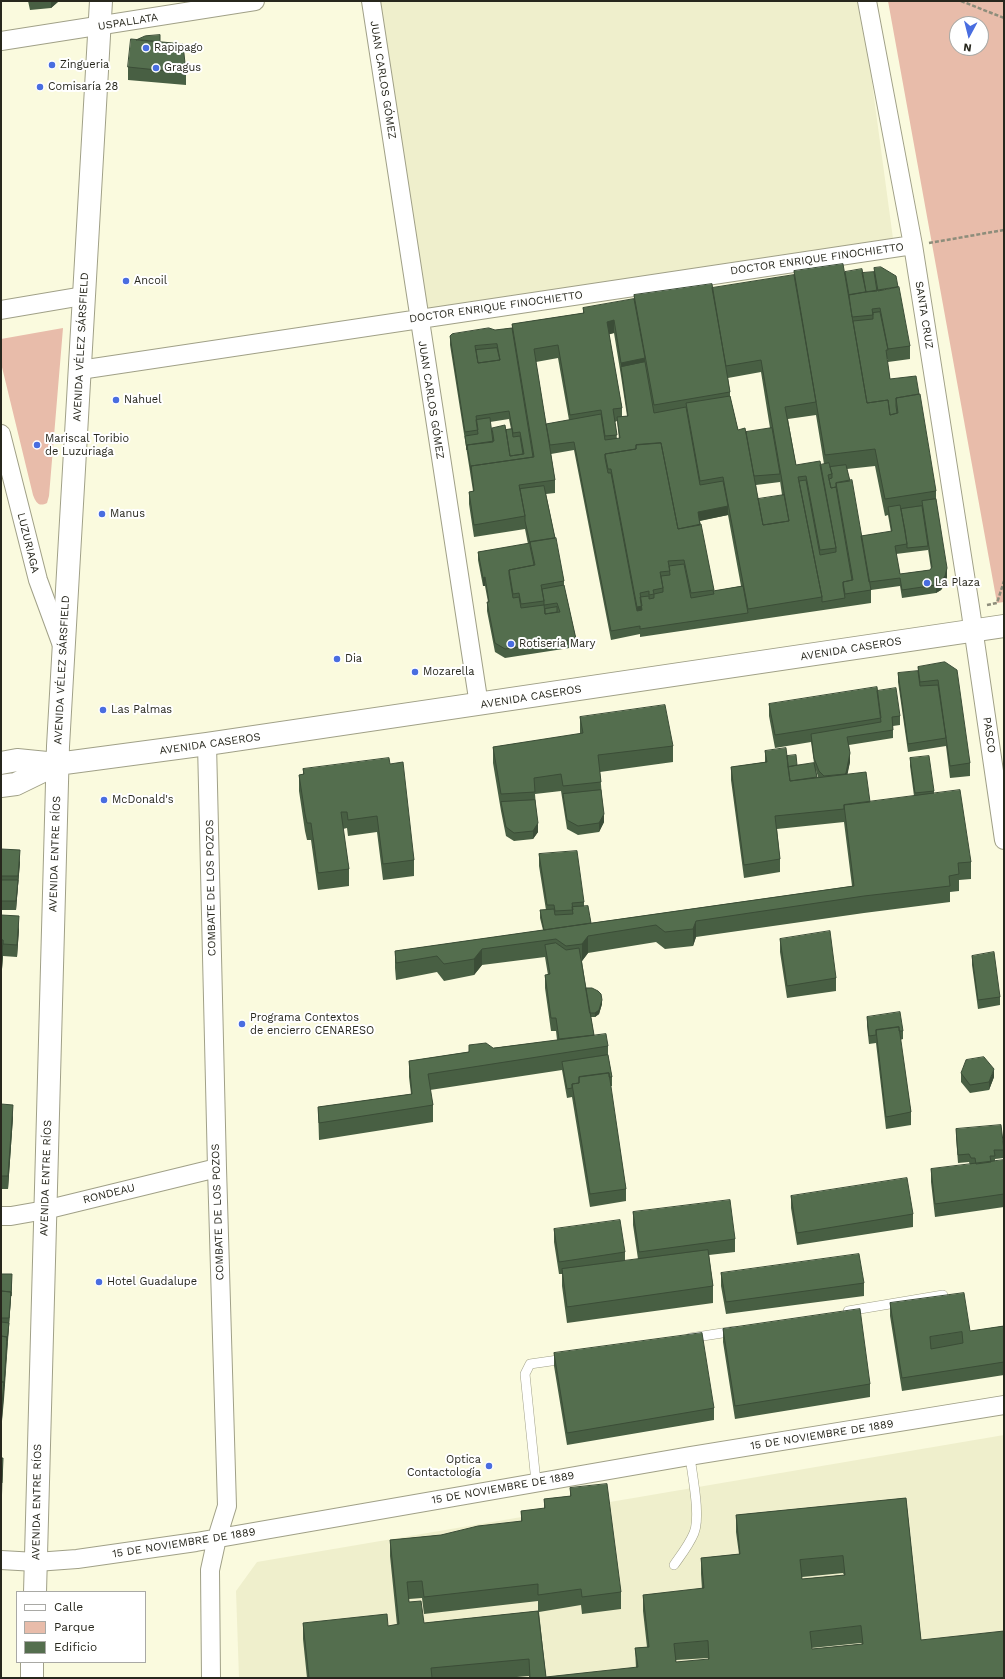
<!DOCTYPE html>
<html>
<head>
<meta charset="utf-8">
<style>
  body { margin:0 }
  #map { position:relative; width:1005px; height:1679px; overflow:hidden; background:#fafade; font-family:"Work Sans",sans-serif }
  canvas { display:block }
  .frame { position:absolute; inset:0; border:2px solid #27271d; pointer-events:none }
  .legend { position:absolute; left:16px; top:1591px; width:130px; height:72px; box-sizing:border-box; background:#fff; border:1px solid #a9a9a5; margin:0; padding:5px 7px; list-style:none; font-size:12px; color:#27271d }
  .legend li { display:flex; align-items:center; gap:8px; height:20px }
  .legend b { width:20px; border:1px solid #a9a9a5 }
  .north { position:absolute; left:949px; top:16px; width:40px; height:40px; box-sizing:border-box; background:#fff; border:1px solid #a9a9a5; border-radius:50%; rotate:187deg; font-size:11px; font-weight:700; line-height:16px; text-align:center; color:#27271d }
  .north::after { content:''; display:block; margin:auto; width:14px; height:18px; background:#496de0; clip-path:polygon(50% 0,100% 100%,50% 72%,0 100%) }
</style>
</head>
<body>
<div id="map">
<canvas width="1005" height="1679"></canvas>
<div class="frame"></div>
<ul class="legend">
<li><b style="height:5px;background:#fff"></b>Calle</li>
<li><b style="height:11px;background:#e8bcaa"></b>Parque</li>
<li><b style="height:11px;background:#546e4e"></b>Edificio</li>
</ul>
<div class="north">N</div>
</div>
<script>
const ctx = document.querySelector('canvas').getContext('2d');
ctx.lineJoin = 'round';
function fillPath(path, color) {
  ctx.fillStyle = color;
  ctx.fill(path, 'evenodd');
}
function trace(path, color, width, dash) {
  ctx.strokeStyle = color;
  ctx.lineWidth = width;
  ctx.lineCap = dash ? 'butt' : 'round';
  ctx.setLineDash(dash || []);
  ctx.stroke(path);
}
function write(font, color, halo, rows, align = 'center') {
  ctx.font = font + ' "Work Sans",sans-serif';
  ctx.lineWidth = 4;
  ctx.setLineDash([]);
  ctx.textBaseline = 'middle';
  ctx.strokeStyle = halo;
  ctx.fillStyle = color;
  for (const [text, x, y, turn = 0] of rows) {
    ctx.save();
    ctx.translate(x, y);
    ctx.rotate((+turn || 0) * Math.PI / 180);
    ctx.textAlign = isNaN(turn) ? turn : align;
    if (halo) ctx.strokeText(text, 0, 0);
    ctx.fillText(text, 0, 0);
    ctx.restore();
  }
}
fillPath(new Path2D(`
  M376,1h485l33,245 -469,66z
  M1004,1435v243h-765l-3,-87 21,-29z`), '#efefcc');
fillPath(new Path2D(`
  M888,1h116v601l-7,1zM957,24h24v24h-24z
  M63,328l-14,168 -2,7c-8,4 -11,0 -14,-8l-32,-132v-24z`), '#e8bcaa');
const service = new Path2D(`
  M848,1311l95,-16
  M690,1338l45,-7
  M536,1482l-11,-108 5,-10 35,-5
  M674,1565c7,-10 15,-20 20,-32 7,-17 -2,-58 -4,-77`);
const minor = new Path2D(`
  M371,1l108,704
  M867,1l46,244 57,362 34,233
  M1,41l254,-40
  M1,310l82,-14
  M80,370l833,-125
  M1,434l37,146 25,68
  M207,744l10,424 10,338 -10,32 -7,32 1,108
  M1,1216h10l34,-6 172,-42
  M1,1560l35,2 41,-3 119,-17 494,-86 314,-51`);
const secondary = new Path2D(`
  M1,763l16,-3 40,4 150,-20 797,-118
  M1,786l15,-2 41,-20
  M35,1592l23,-846 43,-745
  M32,1678v-16`);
trace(service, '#a0a087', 10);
trace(minor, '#a0a087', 20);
trace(secondary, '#a0a087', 24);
trace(new Path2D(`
  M961,1l43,17
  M929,243l75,-13
  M987,605l10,-2 7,-22`), '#8d8d7b', 2.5, [4, 2]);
trace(service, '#fff', 9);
trace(minor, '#fff', 18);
trace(secondary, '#fff', 22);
fillPath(new Path2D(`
  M28,1h31l-8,7 -21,2z
  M160,42l26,31v12l-58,-5v-13z
  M874,268l36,78v13l-22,3v-3h-1l3,20 46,112v8l11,78 -2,7 -4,6 -5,3 -34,5 -2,-12 -29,4v13l-231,34v-3l-29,6 -37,-190 -23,4 4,26v13l-9,1 18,87v4l12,54v8l-71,11 -10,-6 -8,-41v-9h1l-3,-16h-2l-5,-26v-8l50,-8 -3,-15 -51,8 -5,-33v-12l4,-1 -23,-146v-9l62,-8v-4l71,-11v-5l51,-9v-4l78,-7 82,-13v-4l68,2 12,-1zM614,333l7,43 6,40h-5v-8l-13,-74zM558,358l11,62 -23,4 -10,-62zM761,372l9,56 -24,4 -8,-2 -8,-34v-4l-2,-14zM816,415l8,49 -4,1h-24l-8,-46zM509,419l2,10 -19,2 -2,-9zM617,421l2,18h-2l-2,-17zM875,466l10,50 3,-1 3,17 -30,4 -14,-67zM780,481l2,14 -24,5 -2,-15 24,-3zM728,515l13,71 -27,5 -14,-70zM928,549l3,20 -1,1 -30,4 -4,-20 32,-4z
  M945,662l25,101v13l-20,2 -4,-32 -38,6 -10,-70v-9l20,-2v-4z
  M877,691l23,25v9l-7,1v12l-44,7 1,17 -3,12 23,28 44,-6 -4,-30v-8l24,33v3l37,68v17l-12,1v11l-9,1v10l-86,11 -168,24 -3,9 -28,3 -9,-7 -68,11 -6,8 4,27 16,16 -3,10 -4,3h-4l3,18 14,11v9l4,22v9h-2l16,103v12l-36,6 -18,-110 -5,1 -5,-28 -132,20 3,15v17l-114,18 -1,-33 93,-13 -2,-17v-16l84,-13 64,-8 -1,-9h-5l-6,-43v-13h3l-3,-18 -63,8 -8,10 -30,6 -7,-9 -41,8 -1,-12v-17l148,-21 -3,-12v-8h6l-7,-44v-12l45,48v4l7,17 261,-37 -8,-64 -67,7 3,30v13l-36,6 -13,-98v-13l34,-5v-11l22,5 10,9 17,-2 -3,-21 -36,6 -6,-32v-12zM816,770l2,7h-1z
  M580,717l93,29v16l-73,10 4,50 -5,10 -21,3 -11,-6 -6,-38 -26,3 3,38 -5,7 -19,2 -8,-5 -5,-25 -8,-48v-16l87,-13z
  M390,764l24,96v16l-31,4 -6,-48 -29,4 -1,-8 -4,1 6,40v17l-31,4 -7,-50h-4l-2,-9 -6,-40v-16l4,-1v-5z
  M1,849l19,13 -4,48h-15z
  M1,915l18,14 -2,28 -14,-1 -2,26z
  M780,939l56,39v13l-49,7 -7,-46z
  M972,956l28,41v8l-22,4 -6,-44z
  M867,1017l36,14v8l-3,1 11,72v13l-25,4 -10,-86 -7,1 -2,-18z
  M961,1073l33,4 -5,13 -19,3 -9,-11z
  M1,1104l12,13 -5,72h-7z
  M956,1129l48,18v11l-9,1v3l9,-2v47l-69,10 -4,-35v-13l39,-4 -1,-3 -11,1 -2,-26z
  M791,1196l122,18v13l-116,18 -6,-37z
  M633,1212l102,27v13l-26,3 4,31v17l-146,20 -5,-37v-12h-3l-5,-32v-13l71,23v9l13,-2 -5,-34z
  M721,1273l143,10v13l-138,18 -5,-28z
  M1,1274l11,9 -11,149z
  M890,1303l80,28 34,-5v49l-102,16 -12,-75z
  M723,1329l147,55v13l-135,22 -12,-77z
  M554,1353l160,55v12l-147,25 -13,-79z
  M570,1488l51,104v17l-39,5 -1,-9 -42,7 7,65 90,-9 -1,-20 12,-1 -4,-36v-16l59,-6 -1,-15v-16l38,-4 -3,-22v-17l170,-17 15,142 83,38h-475v-2l-24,2h-198l-4,-39v-16l85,3 9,-1 -7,-69v-16l51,-5 80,-14v-10l23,-2v-10l26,-3zM843,1573l1,2 -42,4v-2zM422,1598l2,16 114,-13v10l-114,12 -15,-21v-3zM861,1643l1,1 -50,5 -1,-1zM708,1658v2l-32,2v-2z`), '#485f43');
fillPath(new Path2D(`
  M51,1h8l-8,7z
  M614,320v13l-7,2v-13z
  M645,358v13l-24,-4v-4z
  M728,506v9l-30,6v-9z
  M947,568v9l-2,7 -4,6 -5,3v-8z
  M485,577v9h-2v-8z
  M642,606v12l-5,1v-12z
  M850,753v9l-4,20 -5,3z
  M604,814v8l-5,10v-9z
  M538,823v9l-5,7v-8z
  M20,850v12l-4,48v-9z
  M19,916v13l-2,28v-12z
  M696,921v16l-3,9v-17z
  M588,936v17l-6,8v-17z
  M3,940v16l-2,26v-17z
  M482,949v16l-8,10v-16z
  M602,1000v4l-3,10 -4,3v-4z
  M994,1069v8l-5,13v-8z
  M13,1105v12l-5,72v-13z
  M12,1274v9l-8,116v-13z
  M4,1382v17l-3,33v-17z
  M3,1458l-1,37 -1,1v-12z
  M2,1643v12l-1,8v-12z`), '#3b4d37');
const building = new Path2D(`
  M160,35v7l-24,-2 9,-4z
  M131,39l52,5 3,29 -58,-6z
  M843,264l24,139 21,-3 2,15 8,-2 -2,-15 24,-4 16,97 -51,8 -10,-50 -50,6 -31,-184z
  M881,267l15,9 2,11 -20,4 -4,-23z
  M862,269l4,23 -17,3 -4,-23z
  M874,272l3,19 -11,1 -4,-19z
  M794,275l22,127 -31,5 11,58 24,-4 16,87 -16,2 -14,-74 -8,1 24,120 -74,12 -25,-132 -23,4 -14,-78 44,-7 8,34 7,-2 18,97 26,-4 -28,-161 -35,6 -14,-78z
  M712,284l18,108 -76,13 -20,-110z
  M899,287l11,59 -22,3 -8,-41 -8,1 1,6 -21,2 -3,-22z
  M634,299l11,59 -24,5 -7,-43 -7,2 15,86 -9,1 4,26 -12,1 -4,-26 -31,5 -12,-70 -24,4 21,131 -36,5 6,31 -51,9 -5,-33 5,-1 -3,-25 63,-9 -22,-133 72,-11 -1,-5z
  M880,312l8,38h-2l4,29 26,-3 3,18 -23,4v8l1,7 -7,2 -2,-15 -21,3 -14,-82 20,-2v-6z
  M489,328l6,2 17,-2 21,129 -62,9v4l-4,-25 27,-4 -2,-13 13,-3 5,31 14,-2 -4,-22 -7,1 -4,-22 -33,5 2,14 -13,2 -15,-96 2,-2zM497,344l3,16 -22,3 -3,-17z
  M497,348l3,12 -22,3 -2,-13z
  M645,362l9,51 32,-6 14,78 23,-4 5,25 -30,6 2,13 -22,4 -17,-86 -25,2v4l-31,5v4l3,15h3l26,138 5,-1 -2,-13 9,-1v3l5,-1v-4l9,-2v-4l-2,-12 9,-1 -1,-9 15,-2 7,34 23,-4 -1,-3 30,-5 5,27 -108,16v-3l-29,5 -37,-189 -24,3 -4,-21 55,-10 4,26 15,-2 -3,-21 11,-1 -7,-49z
  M490,418l3,24 -26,3v5l-2,-14 13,-2 -2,-14z
  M772,428l8,46 -26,2 -8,-44z
  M512,429l1,8 7,-1 3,18 -13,2 -4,-26z
  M661,443l17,86 23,-5 13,66 -23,3 -7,-33 -16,1 2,10 -10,1 3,16 -10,2 1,4 -5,1v-4l-9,2 2,13 -5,1 -26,-138h-3l-3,-15 31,-5v-4z
  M829,463l3,11 -4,1 3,13 5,-1 16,93 -9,2v4l2,12 -23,4v-5l-23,-116 7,-1 14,75 16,-3v-4l-16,-83z
  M846,465l4,16 -14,2v4l-5,1 -2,-9 3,-1v-4l-2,-7z
  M852,480l19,110 -26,4 -2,-12 10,-2 -17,-97z
  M544,486l11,52 -25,4v4l4,19 -25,5v4l4,24 6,-1 2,11 23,-3 1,9 15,-2 -3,-9 -13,2v-4l-2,-12 22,-4 12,54 -71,10 -10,-6 -8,-41h2l-4,-25 -2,1 -5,-26 52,-9 -5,-22v-5l-5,-27z
  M784,495l5,26 -26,4 -5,-26z
  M936,499l11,69 -2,8 -4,5 -5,4 -34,5 -2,-12 -31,4 -8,-46 31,-5 -4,-24 12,-2 5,25 2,14 -12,2 5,28 30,-4 2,-3 -10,-66z
  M922,506l6,40 -21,2v-4l-6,-35z
  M556,538l8,43 -23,4 3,16 -23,3 -2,-11 -6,1 -4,-24 26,-5 -5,-23z
  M557,607v5l-12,2v-5z
  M945,662l12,8 13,93 -20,3 -12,-86 -18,2 -2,-15z
  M918,671l2,15 18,-1 8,53 -38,6 -10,-71z
  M877,687l4,31 -106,17 -6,-31z
  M896,688l4,28 -8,1 1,13 -46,7 3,16 -4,20 -1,1 -21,2 -5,-5 -5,-13 -3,-24 70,-12 -4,-31z
  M665,705l8,41 -75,9 3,27 -38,4 -2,-12 -27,4 1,14 -34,2 -8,-47 90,-14 -3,-16z
  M786,748l4,33 76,-9 4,30 -26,3v4l-69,7 5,43 -36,6 -13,-98 36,-5 -2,-11z
  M796,755l1,10 -9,2 -1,-11z
  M929,756l5,35 -19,2 -5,-35z
  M389,758l1,6 13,-2 11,98 -31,4 -6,-48 -29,4 -1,-8h-6l8,57 -31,4 -7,-50h-4l-2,-9 -6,-39 5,-1 -1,-5z
  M814,763l3,14 -27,4 -2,-14z
  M601,790l3,24 -5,9 -21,3 -11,-6 -4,-26z
  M960,790l11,72 -13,1 1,11 -10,2 1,10 -86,10 -168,25 -3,8 -28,3 -9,-7 -68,11 -6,8 -16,2 -10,-7 -74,10 -8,10 -30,5 -7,-8 -41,7 -1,-12 459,-65 -10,-81z
  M535,800l3,23 -5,8 -19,2 -8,-6 -5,-25z
  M1,849l19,1 -2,26h-17z
  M577,851l7,51 -12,1 1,7 -18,1 -1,-6h-7l-8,-51z
  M1,880h17l-2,21h-15z
  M588,906l3,17 -47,7 -4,-20 14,-1 1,6 18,-1 -1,-7z
  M1,915l18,1 -2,29 -14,-1v-4h-2z
  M830,931l6,47 -49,8 -7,-47z
  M1,940h2l-2,25z
  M556,943l10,7 13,-2 15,87 -35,4 -3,-21h-5l-6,-43 5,-1 -5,-29z
  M994,952l6,45 -22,3 -6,-44z
  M586,988h6l6,3 3,3 1,6 -3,10 -4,3h-5z
  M900,1012l3,19h-4v-4l-23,3v5l-7,1 -2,-19z
  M899,1027l12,85 -25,5 -10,-87z
  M606,1034l2,12 -180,28 5,31 -114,18 -1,-16 94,-13 -3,-33 60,-9v-7l17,-2 7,5z
  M608,1055l4,22h-3v-4l-30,4v6l-7,1v4l-5,1 -5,-27z
  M984,1057l10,12 -5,13 -19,3 -9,-12 5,-13z
  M609,1073l17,116 -36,5 -18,-110 7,-1v-6z
  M1,1104l12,1 -5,71h-7z
  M1001,1125l3,25h-10l1,6h-5l1,6 -15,2 -1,-6h-4l-2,-4 -11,1 -2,-26z
  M1004,1160v34l-69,10 -4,-35z
  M907,1178l6,36 -116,19 -6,-37z
  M730,1200l5,39 -96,13 -6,-40z
  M620,1220l5,32 -66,10 -5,-33z
  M708,1250l5,36 -146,21 -5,-38z
  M859,1254l5,29 -138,19 -5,-29z
  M1,1274h11l-1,22v-4l-10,-1z
  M1,1291l10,1 -2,26h-8z
  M964,1293l6,38 34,-5v36l-102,16 -12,-75zM962,1332l1,11 -32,6 -1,-12z
  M860,1309l10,75 -135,22 -12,-77z
  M1,1322l8,1 -2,18v-4l-6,-1z
  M702,1333l12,75 -147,25 -13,-80z
  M1,1336l6,1 -3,49v-4h-3z
  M1,1382h3l-3,33z
  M1,1458h2l-1,25 -1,1z
  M607,1484l14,108 -39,5 -1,-8 -43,6v-11l-114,13 -2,-16 -15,1 2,20 12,-1 3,22 114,-12 8,66 92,-10 -3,-19 14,-1 -6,-52 61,-7 -3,-30 39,-4 -4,-39 170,-17 15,142 83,-9v47h-474l-1,-19 -98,9 1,10h-123l-6,-55 84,-9 1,12 11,-2 -9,-84 51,-5 37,-9 44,-5 -1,-10 24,-3 -1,-9 27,-3 -1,-8zM843,1556l2,19 -43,4 -2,-19zM861,1626l2,18 -51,5 -2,-17zM708,1641l1,18 -33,3 -2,-18z`);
fillPath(building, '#546e4e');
trace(building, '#3b4d37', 1);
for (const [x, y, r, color] of [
  [146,48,4,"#496de0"],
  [52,65,4,"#496de0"],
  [156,68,4,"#496de0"],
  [40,87,4,"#496de0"],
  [126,281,4,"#496de0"],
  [116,400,4,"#496de0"],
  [37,445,4,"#496de0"],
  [102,514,4,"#496de0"],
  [927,583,4,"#496de0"],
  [511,644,4,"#496de0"],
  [337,659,4,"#496de0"],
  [415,672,4,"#496de0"],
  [103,710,4,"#496de0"],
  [104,800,4,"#496de0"],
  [242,1024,4,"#496de0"],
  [99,1282,4,"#496de0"],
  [489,1466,4,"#496de0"]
]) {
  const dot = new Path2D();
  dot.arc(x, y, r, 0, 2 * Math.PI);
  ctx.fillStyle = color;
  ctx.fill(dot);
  trace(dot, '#fff', 1.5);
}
write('11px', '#27271d', '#fff', [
  ["USPALLATA",128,22,-9],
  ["JUAN CARLOS GÓMEZ",383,80,81],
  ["DOCTOR ENRIQUE FINOCHIETTO",817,259,-8],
  ["DOCTOR ENRIQUE FINOCHIETTO",496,307,-8],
  ["SANTA CRUZ",924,315,81],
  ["AVENIDA VÉLEZ SÁRSFIELD",81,347,-87],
  ["JUAN CARLOS GÓMEZ",431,400,81],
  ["LUZURIAGA",28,543,76],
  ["AVENIDA CASEROS",851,649,-9],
  ["AVENIDA VÉLEZ SÁRSFIELD",62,670,-87],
  ["AVENIDA CASEROS",531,697,-9],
  ["PASCO",989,735,82],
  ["AVENIDA CASEROS",210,744,-8],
  ["AVENIDA ENTRE RÍOS",55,854,-88],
  ["COMBATE DE LOS POZOS",211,888,-91],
  ["AVENIDA ENTRE RÍOS",46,1178,-88],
  ["RONDEAU",109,1194,-14],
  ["COMBATE DE LOS POZOS",218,1212,-92],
  ["15 DE NOVIEMBRE DE 1889",822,1435,-9],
  ["15 DE NOVIEMBRE DE 1889",503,1488,-10],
  ["AVENIDA ENTRE RÍOS",37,1502,-89],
  ["15 DE NOVIEMBRE DE 1889",184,1543,-9]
]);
write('11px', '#27271d', '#fff', [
  ["Rapipago",154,48],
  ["Zingueria",60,65],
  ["Gragus",164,68],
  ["Comisaría 28",48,87],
  ["Ancoil",134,281],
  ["Nahuel",124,400],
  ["Mariscal Toribio",45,439],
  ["de Luzuriaga",45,452],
  ["Manus",110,514],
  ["La Plaza",935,583],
  ["Rotisería Mary",519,644],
  ["Dia",345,659],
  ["Mozarella",423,672],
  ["Las Palmas",111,710],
  ["McDonald's",112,800],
  ["Programa Contextos",250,1018],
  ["de encierro CENARESO",250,1031],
  ["Hotel Guadalupe",107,1282],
  ["Optica",481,1460,"right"],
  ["Contactología",481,1473,"right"]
], 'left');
</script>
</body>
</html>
